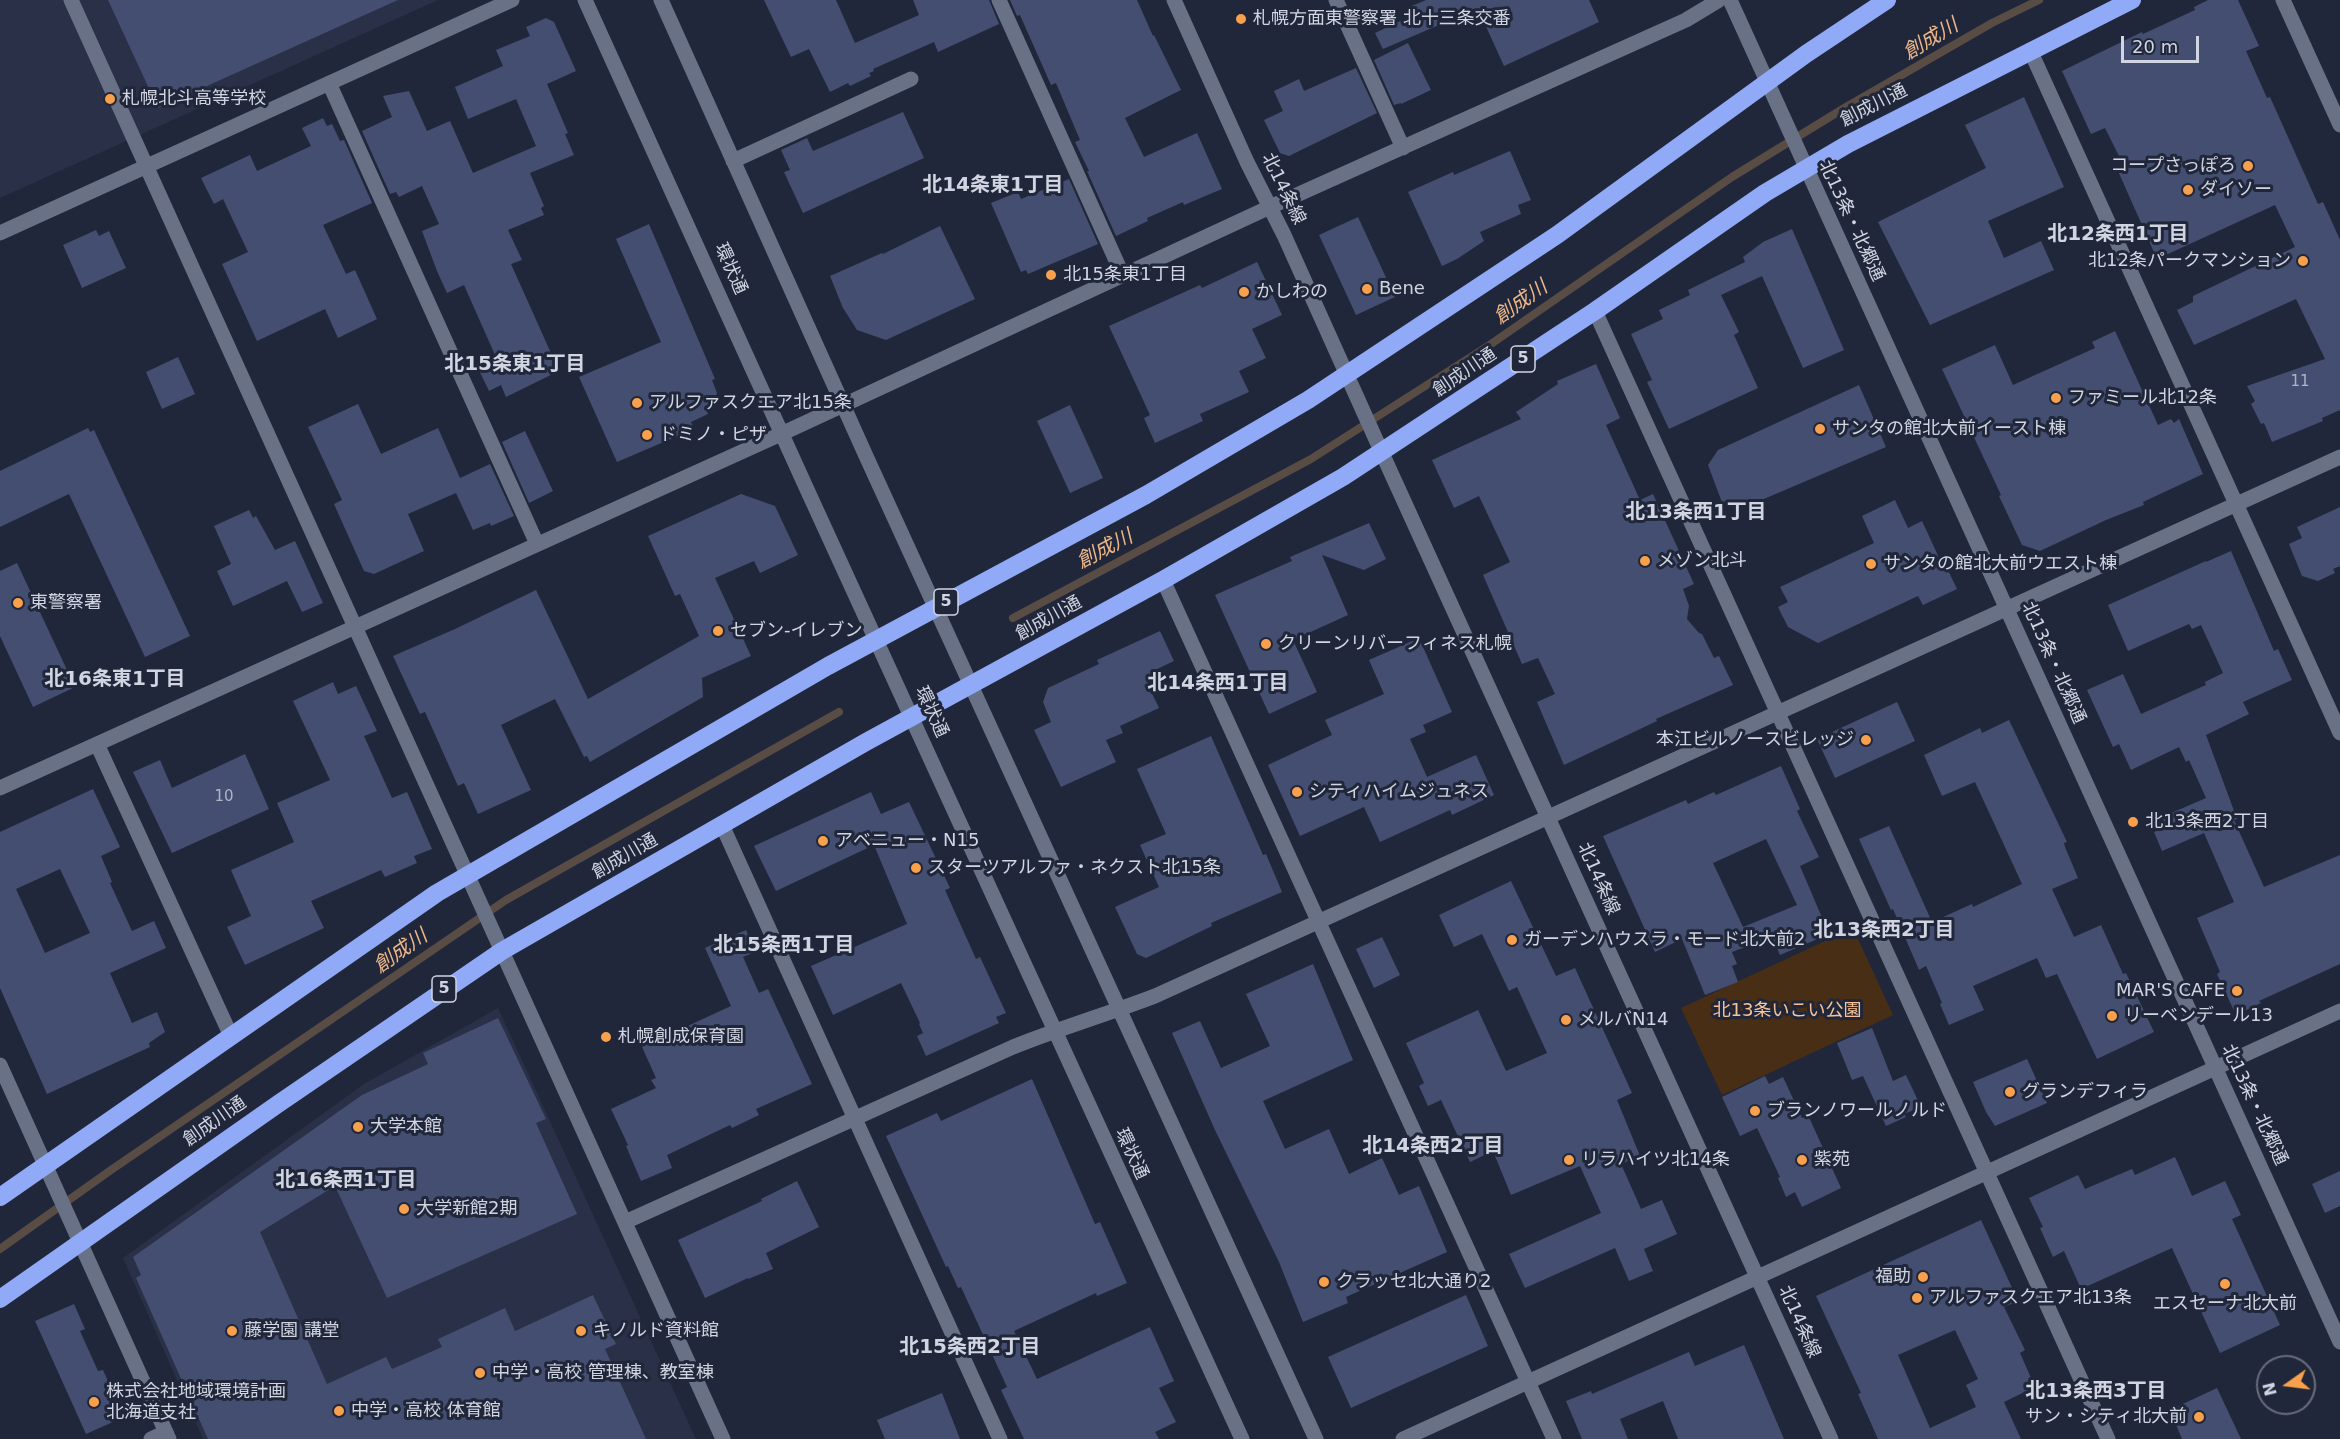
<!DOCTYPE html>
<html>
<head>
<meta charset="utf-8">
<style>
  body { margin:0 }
  #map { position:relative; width:2340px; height:1439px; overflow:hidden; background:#21273a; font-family:"DejaVu Sans",sans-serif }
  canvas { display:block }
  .north { position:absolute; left:2256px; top:1355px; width:60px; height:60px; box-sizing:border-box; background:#21273a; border:2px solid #676d7d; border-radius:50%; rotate:256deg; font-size:16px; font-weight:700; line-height:24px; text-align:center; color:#d1d5e2 }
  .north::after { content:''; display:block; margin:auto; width:21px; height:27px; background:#f9a04c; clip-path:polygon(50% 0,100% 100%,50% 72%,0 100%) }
  .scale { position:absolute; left:2121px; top:36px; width:78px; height:27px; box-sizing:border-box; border:3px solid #d1d5e2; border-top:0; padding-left:8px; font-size:18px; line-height:21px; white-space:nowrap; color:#d1d5e2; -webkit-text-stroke:4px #21273a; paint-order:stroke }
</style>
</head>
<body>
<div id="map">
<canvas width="2340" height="1439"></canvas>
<div class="north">N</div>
<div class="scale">20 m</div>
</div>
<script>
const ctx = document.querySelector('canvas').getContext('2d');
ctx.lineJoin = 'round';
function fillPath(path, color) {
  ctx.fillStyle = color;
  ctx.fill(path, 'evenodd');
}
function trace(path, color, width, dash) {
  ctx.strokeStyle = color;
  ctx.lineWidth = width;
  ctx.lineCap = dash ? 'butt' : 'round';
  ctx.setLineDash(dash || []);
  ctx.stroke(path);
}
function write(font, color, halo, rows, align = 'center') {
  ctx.font = font + ' "DejaVu Sans","Noto Sans JP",sans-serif';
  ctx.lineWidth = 6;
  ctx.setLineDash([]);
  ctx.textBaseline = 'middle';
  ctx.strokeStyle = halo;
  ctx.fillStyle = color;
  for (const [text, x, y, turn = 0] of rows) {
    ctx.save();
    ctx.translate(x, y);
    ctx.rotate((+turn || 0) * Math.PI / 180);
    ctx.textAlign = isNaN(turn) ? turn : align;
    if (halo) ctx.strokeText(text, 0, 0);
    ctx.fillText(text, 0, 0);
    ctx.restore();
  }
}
fillPath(new Path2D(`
  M0,0h438l-438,198z
  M498,1008l198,431h-493l-80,-181 241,-174z`), '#293048');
fillPath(new Path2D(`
  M1853,928l40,87 -171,80 -41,-87z`), '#492e16');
trace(new Path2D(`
  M1013,618l298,-159 180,-115 241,-167 114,-70 146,-84 47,-23
  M0,1249l111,-79 395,-270 333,-188`), '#594c44', 8);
fillPath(new Path2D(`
  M108,0h290l-240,108z
  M764,0h72l19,43 64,-28 -6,-15h76l10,24 -61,28 -4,-10 -61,27 1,2 -5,2 2,3 -21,10 -2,-3 -18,9 -21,-43 -18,8z
  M1010,0h127l16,36 1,-1 27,55 -56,28 19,39 53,-24 25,56 -38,16 -1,-3 -36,16 1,3 -32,15 -29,-65h2l-14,-29 5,-2 -24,-57 -5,2 -31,-70 -3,1z
  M1426,0h163l10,22 -95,44 -25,-55 -31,16 -2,-5 -63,27 -8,-16 36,-17 -4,-8z
  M2208,0h30l21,46 -13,5 21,47 3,-1 48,107 5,-2 17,38v170l-18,8 1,3 -51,21 -8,-19 -3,1 -10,-20 4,-3 -8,-15 78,-27 -29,-60 -102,46 -17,-35 16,-8v-6l102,-49 -20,-42 -118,54 -39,-88 7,-3 -20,-40 -14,6 -29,-63 80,-39 1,2 52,-24 -1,-3z
  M546,18l8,4 22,49 -29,13 21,49 -3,1 9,21 -44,18 14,33 -3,2 3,7 -36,15 14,30 -11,4 48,107 -53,26 -5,-12 -12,6 -13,-27 19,-9 -31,-70 -17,8 -10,-22 -15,-40 17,-7 -17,-38 -23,11 -3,-5 -6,2 -28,-63 30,-14 -9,-21 26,-5 18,40 23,-10 23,52 63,-27 -20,-47 -48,20 -13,-32 48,-21 -7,-16 34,-14 -4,-9z
  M1408,43l23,47 -30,14v-1l-7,2 -20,-45z
  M1356,68l21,45 -88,43 -9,-3 -16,-33 19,-9 -9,-20 25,-12 5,12z
  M2024,97l40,90 -76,34 16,37 37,-17 13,29 -124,55 -52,-103 108,-54 -21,-43z
  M903,112l21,46 -121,55 -19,-41 6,-2 -9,-20 26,-12 6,13z
  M323,118l4,8 5,-2 8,17 4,-1 28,63 -49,22 23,49 9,-4 22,49 -39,19 -13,-29 -68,32 -35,-77 26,-12 -25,-53 -9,5 -13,-26 49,-23 7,16 54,-25 -9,-18z
  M1510,151l21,49 -13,5 3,9 -41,18 4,9 -27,18 -15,7 -34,-74 45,-20 1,3z
  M1069,179l29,65 -70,30 -2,-4 -5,2 -30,-69 27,-11 3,7z
  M1358,217l37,80 -39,18 -37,-80z
  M649,224l66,155 -3,1 5,13 -7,16 -3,2 1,3 -17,8 3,7 -77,33 -38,-85 82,-35 -45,-103z
  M940,226l35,73 -89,41 -29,-10 -14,-22 -13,-32 52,-23 1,1z
  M1792,229l52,121 -41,18 -41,-92 -41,19 18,37 -5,3 24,53 -89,41 -22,-47 5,-2 -21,-46 32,-15 -4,-9 31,-15 -2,-5 57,-28 -2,-5 20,-15z
  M96,230l3,6 10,-5 17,37 -44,20 -19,-43z
  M1257,262l25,53 -30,14 14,29 -27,13 10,21 -49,22 3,7 -48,22 -11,-25 6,-3 -41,-89 91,-41 2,3z
  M2115,331l43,94 13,-6 3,4 5,-4 24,55 -60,28 1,3 -38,15 -66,31 -18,-6 -23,-49 2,-1 -59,-126 53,-24 18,40 82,-37 -3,-6z
  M178,357l17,37 -33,15 -16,-37z
  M1596,364l24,54 -14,7 34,75 13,-6 41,90 -11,5 6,17 -2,13 12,14 3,1 12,24 5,-2 14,29 -77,34 1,2 -93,44 -27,-63 18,-8 -17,-36 -16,6 -39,-89 27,-13 -31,-66 -25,12 -22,-48 89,-41 -5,-7 42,-28 -1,-3z
  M1859,385l27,62 -148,63 -7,-7 -8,2 -15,-40 10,-15z
  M358,404l23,50 57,-26 22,50 30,-14 24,52 -23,10 -1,-3 -17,7 -17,-37 -48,21 16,37 -50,23 -10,-3 -30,-67 8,-4 -34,-73z
  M1070,405l33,73 -33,15 -33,-72z
  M88,428l2,4 4,-2 96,206 -45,21 -76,-163 -69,33v-56z
  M525,431l28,60 -24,12 -27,-61z
  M741,494l34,12 23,49 -38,18 -6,-12 -39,17 36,78 -49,22 1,19 -113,65 -3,-6 -3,1 -29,-58 -54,26 30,65 -53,24 -14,-31 -6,3 -33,-74 -5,2 -27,-58 62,-27 81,-39 52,109 111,-63 -19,-42 -5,2 -27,-60z
  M1895,500l13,28 14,-7 19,41 2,-2 14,29 -34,16 -5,-9 -100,47 -30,-16 -10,-20 10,-5 -8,-15 94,-44 -12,-27z
  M2340,507v59l-7,3 2,4 -17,8 -16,-5 -13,-32 13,-6 -5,-11z
  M249,510l4,8 3,-2 19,34 20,-9 28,62 -21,9 -15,-31 -54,25 -16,-35 14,-7 -17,-38z
  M1369,523l17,36 -22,11 -42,-15 26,60 -55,25 24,52 -48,22 -54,-119 77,-34 -2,-4z
  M2231,551l43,100 4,-2 14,31 -49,22 6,12 -43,21 31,84 -3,1 30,67 76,-32v109l-81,37 2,2 -25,12 -19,-41 3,-2 -23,-54 37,-16 -30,-69 -42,18 -8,-19 13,-5 -5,-10 44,-19 -17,-38 -3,2 -7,-15 -48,23 -12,-26 -6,3 -26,-57 36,-16 18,40 65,-29 -1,-3 18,-9 -22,-48 -9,4 -3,-5 -61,27 -20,-46 98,-44v1z
  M17,563l58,124 -42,20 -33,-71v-65z
  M1160,631l14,30 -19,9 3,7 -11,6 12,25 -39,18 3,7 -17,7 10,22 -55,25 -27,-57 17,-8 -8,-20 5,-14 51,-24 -2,-4z
  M1419,638l33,74 -29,13 3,7 -16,7 17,38 49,-22 18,40 -42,20 -2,-5 -70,32 -16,-35 -64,29 -32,-71 64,-30 -7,-15 59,-26 -15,-34z
  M333,682l5,12 18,-8 21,45 -13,5 28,62 15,-6 25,57 -18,7 3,7 -32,14 -4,-7 -70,31 13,27 -79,37 -18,-38 24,-11 -20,-46 63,-28 -17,-39 53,-23 -37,-79z
  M1897,702l18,39 -80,37 -18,-39z
  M2009,720l58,122 -3,1 1,4 13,31 -26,11 22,48 27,-12 22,49 3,-1 28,59 -57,27 -40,-85 -11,4 -9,-20 -64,28 11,24 -35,15 -9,-21 2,-1 -16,-37 -7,4 -26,-61 -2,1 -32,-71 30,-13 43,96 40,-18 1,3 49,-23 -47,-102 -33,14 -18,-41 56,-27 2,5z
  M1211,736l52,119 3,-1 16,38 -71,31 1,3 -66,32 -9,-4 -22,-47 44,-20 -19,-42 26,-11 -29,-65z
  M245,754l24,55 -97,44 -39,-81 27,-12 12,28z
  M1781,766l19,43 -3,2 22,46 -19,9 29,68 -49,21 -8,-18 -40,15 5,12 -5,2 6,16 -33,13 -23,-56 -27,13 -52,-116 83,-36 2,4 26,-12 2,3zM1766,839l31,66 -54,22 -30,-64z
  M93,789l27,58 -19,9 11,26 -2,1 22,48 22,-10 12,27 -56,25 22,50 25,-11 8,20 -16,11 1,4 -103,47 -47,-106v-156zM60,869l30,64 -45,20 -29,-64z
  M871,792l10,22 28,-12 41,86 -5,2 31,69 4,-2 26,56 -10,4 3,6 -73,33 -9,-20 6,-3 -4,-9 1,-1 -19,-40 -68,32 -22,-49 96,-42 -33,-79 -98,46 -22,-45z
  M1511,881l45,95 19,-8 57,125 -15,7 23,56 -19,8 20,45 21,-9 15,34 -33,15 9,22 -24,10 -14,-33 -90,40 -16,-34 92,-41 -21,-47 -69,29 -18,-44 -23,11 -29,-62 -13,6 -9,-20 5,-3 -18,-40 72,-33 28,61 41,-18 -30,-66 -8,4 -27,-57 -28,13 -15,-32z
  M746,930l9,22 -12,5 16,36 9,-4 44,95 -56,25 3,6 -27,13 -2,-3 -63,30 5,13 -31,13 -15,-35 2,-1 -17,-36 45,-21 -5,-8 5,-2 -14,-31 89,-41 -26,-58z
  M1382,937l18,38 -26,13 -18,-39z
  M1313,964l40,96 -90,41 22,48 44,-20 20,45 33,-16 17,37 20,-9 28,66 -101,45 2,6 -45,19 -24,-60 -64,-132 -43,-97 28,-12 21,47 49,-22 -24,-52z
  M498,1018l48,101 -10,4 41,91 -190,84 -52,-112 -75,46 67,152 59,-27 6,12 50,-22 -4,-8 67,-31 10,23 78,-36 23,49 -11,5 41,90h-438l-72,-161 5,-3 -8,-18 229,-162 66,-31 -5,-11z
  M1872,1028l21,53 13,-6 15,32 -17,7 2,3 -20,9 -23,-50 -11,4 -15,-37z
  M2027,1059l20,44 -52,23 -9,-14 -13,-30z
  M1765,1076l4,8 14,-7 19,41 6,-3 33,73 -39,19 -7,-15 -9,5 -8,-19 2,-1 -23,-49 -17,8 -18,-39z
  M1032,1079l63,145 5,-2 27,61 -30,13 -1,-3 -82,38 23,48 113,-52 24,54 -15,7 17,34 -21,10 4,7h-135l-23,-49 6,-3 -46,-100 -3,1 -10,-22 -2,1 -60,-131 51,-23 4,8z
  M2175,1157l17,39 33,-15 16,34 -9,4 48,106 -60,28 -48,-105 -91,41 -17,-38 -11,6 -13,-29 3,-1 -14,-29 49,-23 7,14 47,-20 3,6z
  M2340,1171v35l-15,7 -13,-29z
  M797,1181l22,46 -53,26 7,16 -25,10v-1l-43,20 -27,-58 84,-39 -1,-2z
  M1981,1220l37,81 -14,6 21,43 -5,3 15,34 -31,15 17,37h-143l-20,-45 3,-1 -45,-97zM1955,1330l23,49 -12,6 10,22 -46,21 -32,-73z
  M1466,1295l22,51 -137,62 -23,-51z
  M74,1304l11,25 -5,2 18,40 5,-1 21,47 -38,17 -51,-113z
  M1744,1345l40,94h-106l-15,-38 -43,18 8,20h-46l-16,-38 25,-10 1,3 97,-42 6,14z
  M2217,1388l24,51h-59l-12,-29z
  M942,1393l18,46h-75l-8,-19z`), '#444e70');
trace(new Path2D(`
  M71,0c215,481 434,960 652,1439
  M585,0l220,485 437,954
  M661,0l205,456 450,983
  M999,0l124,276
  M1174,0l73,162 37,73 98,218 449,986
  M1336,0l67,148
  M1730,0l610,1342
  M2283,0l57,125
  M2030,50l310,683
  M329,83l208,461
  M733,161l178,-82
  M0,233l512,-233
  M1595,311l513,1128
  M1163,580l391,859
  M97,744l134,292
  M0,788l781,-354 489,-227 416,-187 33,-20
  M722,825l278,614
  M0,1065l169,374
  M625,1222l388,-175c47,-19 95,-33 142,-51l1185,-539
  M151,1439l15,-7
  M1403,1439l937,-428`), '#697186', 15);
trace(new Path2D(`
  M0,1197l437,-304 391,-227 318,-171 162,-95 249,-165 249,-181 81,-54
  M0,1299l278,-195 224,-153 364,-209 297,-162 180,-103 252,-166 170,-118 83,-49 284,-144`), '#91aaf8', 18);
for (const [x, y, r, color] of [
  [1241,19,6,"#f9a04c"],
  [110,99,6,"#f9a04c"],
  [2248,166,6,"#f9a04c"],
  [2188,190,6,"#f9a04c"],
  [2303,261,6,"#f9a04c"],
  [1051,275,6,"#f9a04c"],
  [1367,289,6,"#f9a04c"],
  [1244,292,6,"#f9a04c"],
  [2056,398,6,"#f9a04c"],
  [637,403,6,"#f9a04c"],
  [1820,429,6,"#f9a04c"],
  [647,435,6,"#f9a04c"],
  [1645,561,6,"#f9a04c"],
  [1871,564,6,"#f9a04c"],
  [18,603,6,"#f9a04c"],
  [718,631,6,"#f9a04c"],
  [1266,644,6,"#f9a04c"],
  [1866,740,6,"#f9a04c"],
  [1297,792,6,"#f9a04c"],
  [2133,822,6,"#f9a04c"],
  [823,841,6,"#f9a04c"],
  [916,868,6,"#f9a04c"],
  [1512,940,6,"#f9a04c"],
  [2237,991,6,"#f9a04c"],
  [2112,1016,6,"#f9a04c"],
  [1566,1020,6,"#f9a04c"],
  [606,1037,6,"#f9a04c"],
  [2010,1092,6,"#f9a04c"],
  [1755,1111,6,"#f9a04c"],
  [358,1127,6,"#f9a04c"],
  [1569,1160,6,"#f9a04c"],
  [1802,1160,6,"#f9a04c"],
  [404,1209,6,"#f9a04c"],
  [1923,1277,6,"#f9a04c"],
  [1324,1282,6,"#f9a04c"],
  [2225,1284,6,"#f9a04c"],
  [1917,1298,6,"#f9a04c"],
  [232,1331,6,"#f9a04c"],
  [581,1331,6,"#f9a04c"],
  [480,1373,6,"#f9a04c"],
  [94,1402,6,"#f9a04c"],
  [339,1411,6,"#f9a04c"],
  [2199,1417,6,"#f9a04c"]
]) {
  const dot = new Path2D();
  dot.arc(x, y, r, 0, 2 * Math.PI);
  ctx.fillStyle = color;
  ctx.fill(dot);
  trace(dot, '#21273a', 2);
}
write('15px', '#aeb3c6', null, [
  ["11",2300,382],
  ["10",224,797]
]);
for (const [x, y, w] of [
  [1523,359,24],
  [946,602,24],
  [444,989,24]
]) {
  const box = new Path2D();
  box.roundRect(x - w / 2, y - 13, w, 26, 4.5);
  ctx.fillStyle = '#21273a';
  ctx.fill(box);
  trace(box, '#d1d5e2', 1.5);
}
write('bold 16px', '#d1d5e2', null, [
  ["5",1523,359],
  ["5",946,602],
  ["5",444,989]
]);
write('18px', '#d1d5e2', '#21273a', [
  ["札幌方面東警察署 北十三条交番",1253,19],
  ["札幌北斗高等学校",122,99],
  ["コープさっぽろ",2236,166,"right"],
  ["ダイソー",2200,190],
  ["北12条パークマンション",2291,261,"right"],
  ["北15条東1丁目",1063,275],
  ["Bene",1379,289],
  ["かしわの",1256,292],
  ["ファミール北12条",2068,398],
  ["アルファスクエア北15条",649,403],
  ["サンタの館北大前イースト棟",1832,429],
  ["ドミノ・ピザ",659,435],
  ["メゾン北斗",1657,561],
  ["サンタの館北大前ウエスト棟",1883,564],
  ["東警察署",30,603],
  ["セブン-イレブン",730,631],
  ["クリーンリバーフィネス札幌",1278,644],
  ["本江ビルノースビレッジ",1854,740,"right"],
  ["シティハイムジュネス",1309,792],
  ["北13条西2丁目",2145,822],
  ["アベニュー・N15",835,841],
  ["スターツアルファ・ネクスト北15条",928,868],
  ["ガーデンハウスラ・モード北大前2",1524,940],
  ["MAR'S CAFE",2225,991,"right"],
  ["リーベンデール13",2124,1016],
  ["メルバN14",1578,1020],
  ["札幌創成保育園",618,1037],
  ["グランデフィラ",2022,1092],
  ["ブランノワールノルド",1767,1111],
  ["大学本館",370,1127],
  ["リラハイツ北14条",1581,1160],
  ["紫苑",1814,1160],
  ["大学新館2期",416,1209],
  ["福助",1911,1277,"right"],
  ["クラッセ北大通り2",1336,1282],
  ["アルファスクエア北13条",1929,1298],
  ["エスセーナ北大前",2225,1304,"center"],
  ["藤学園 講堂",244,1331],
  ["キノルド資料館",593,1331],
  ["中学・高校 管理棟、教室棟",492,1373],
  ["株式会社地域環境計画",106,1392],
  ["北海道支社",106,1413],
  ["中学・高校 体育館",351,1411],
  ["サン・シティ北大前",2187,1417,"right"]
], 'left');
write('18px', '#d1d5e2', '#21273a', [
  ["創成川通",1874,106,-27],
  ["北14条線",1283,189,64],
  ["北13条・北郷通",1851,221,65],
  ["環状通",730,269,66],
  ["創成川通",1465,373,-34],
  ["創成川通",1049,619,-29],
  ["北13条・北郷通",2053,663,66],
  ["環状通",931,712,65],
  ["創成川通",625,857,-30],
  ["北14条線",1598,879,66],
  ["北13条・北郷通",2254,1105,65],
  ["創成川通",215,1122,-35],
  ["環状通",1131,1154,65],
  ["北14条線",1799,1322,66]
]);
write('18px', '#fac395', '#21273a', [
  ["北13条いこい公園",1787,1011]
]);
write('italic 20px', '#edb789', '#21273a', [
  ["創成川",1931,40,-31],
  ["創成川",1521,303,-35],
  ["創成川",1105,550,-28],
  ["創成川",401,952,-35]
]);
write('bold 20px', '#d1d5e2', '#21273a', [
  ["北14条東1丁目",993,186],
  ["北12条西1丁目",2118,235],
  ["北15条東1丁目",515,365],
  ["北13条西1丁目",1696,513],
  ["北16条東1丁目",115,680],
  ["北14条西1丁目",1218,684],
  ["北13条西2丁目",1884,931],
  ["北15条西1丁目",784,946],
  ["北14条西2丁目",1433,1147],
  ["北16条西1丁目",346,1181],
  ["北15条西2丁目",970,1348],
  ["北13条西3丁目",2096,1392]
]);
</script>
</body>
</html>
